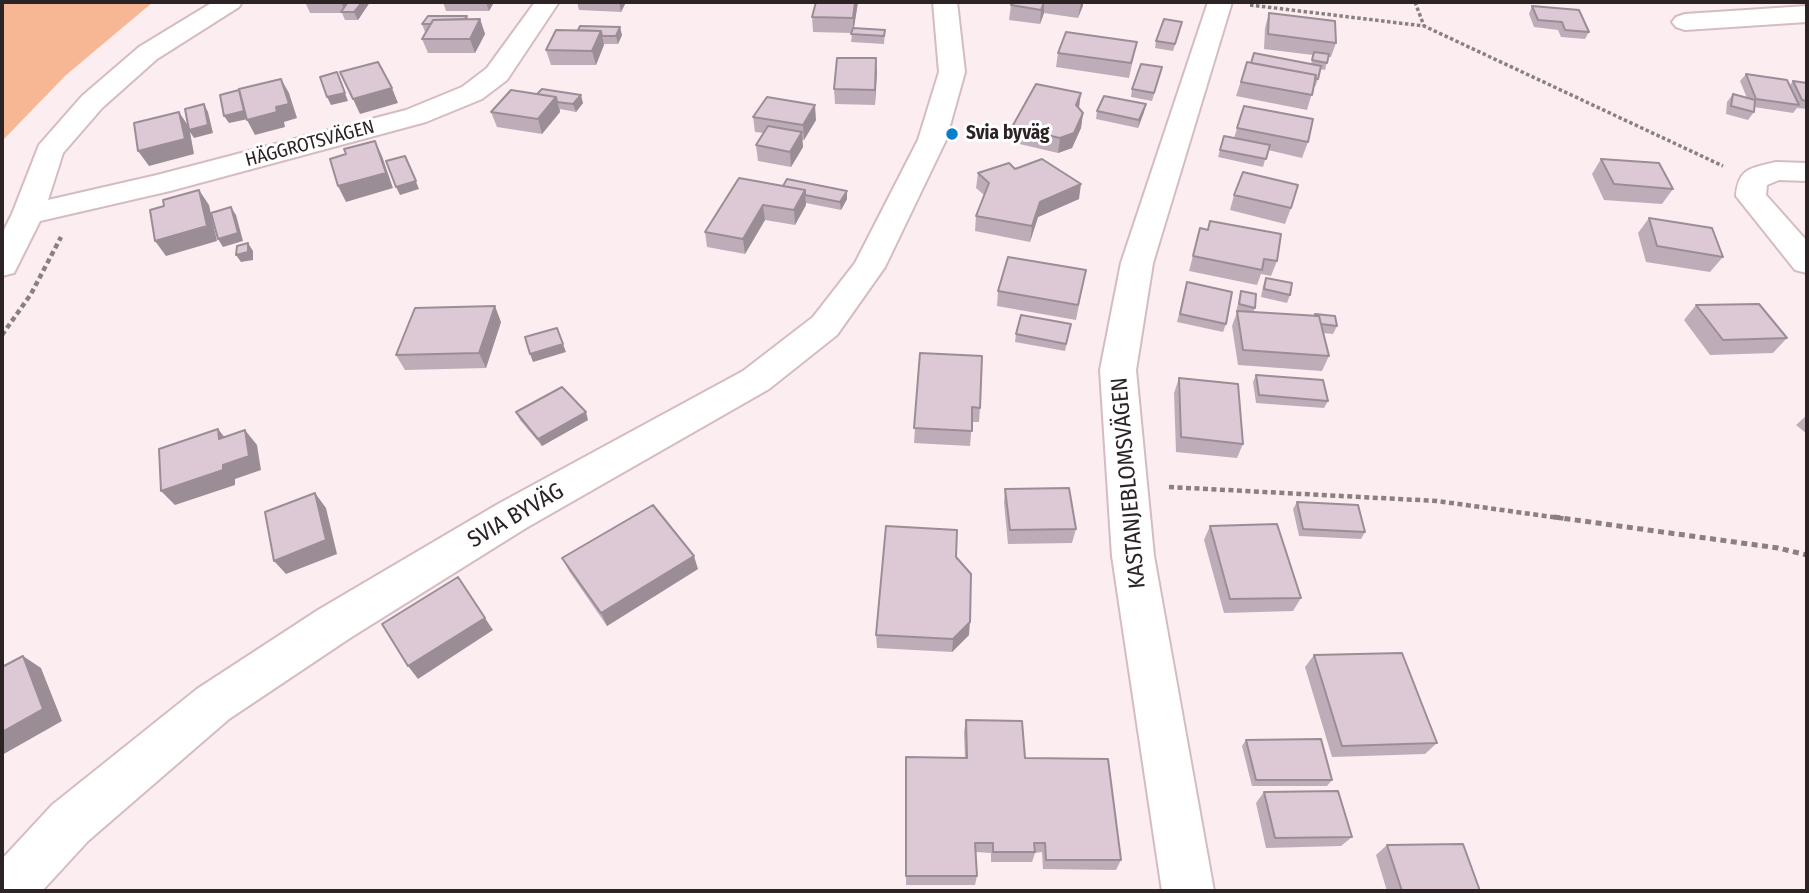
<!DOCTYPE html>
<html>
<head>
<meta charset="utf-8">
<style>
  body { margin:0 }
  #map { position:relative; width:1809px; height:893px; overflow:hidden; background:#fcedf0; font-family:"Fira Sans Condensed",sans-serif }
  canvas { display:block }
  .frame { position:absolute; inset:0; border:4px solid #2c2325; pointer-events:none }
</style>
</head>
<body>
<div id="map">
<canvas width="1809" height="893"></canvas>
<div class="frame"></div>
</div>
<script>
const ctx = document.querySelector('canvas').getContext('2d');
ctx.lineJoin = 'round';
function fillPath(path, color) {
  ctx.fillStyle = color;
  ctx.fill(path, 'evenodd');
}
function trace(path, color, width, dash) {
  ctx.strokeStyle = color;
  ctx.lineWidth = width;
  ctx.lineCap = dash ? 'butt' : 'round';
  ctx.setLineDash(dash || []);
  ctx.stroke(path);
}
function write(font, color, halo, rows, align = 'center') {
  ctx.font = font + ' "Fira Sans Condensed",sans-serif';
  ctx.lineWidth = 6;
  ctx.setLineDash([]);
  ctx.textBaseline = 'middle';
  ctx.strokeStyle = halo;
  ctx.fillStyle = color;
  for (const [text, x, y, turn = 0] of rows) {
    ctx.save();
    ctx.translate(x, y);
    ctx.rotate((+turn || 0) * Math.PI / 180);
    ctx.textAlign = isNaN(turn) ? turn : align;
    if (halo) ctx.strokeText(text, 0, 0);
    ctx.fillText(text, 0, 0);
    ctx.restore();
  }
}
fillPath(new Path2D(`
  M2,2h151l-87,73 -64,66z`), '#f7b694');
const minor = new Path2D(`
  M213,2h29l-3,5 -82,52 -55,49 -39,45 -15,47 109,-25 249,-65 56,-23 25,-19 48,-66h24l-52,78 -25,19 -56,23 -256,69 -130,30 -26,52 -12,3v-42l10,-20 27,-69 43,-49 57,-49z
  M933,2h24l8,70 -19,68 -61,127 -48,68 -68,54 -243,139 -176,110 -121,81 -141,122 -46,50h-40v-32l50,-54 145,-116 121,-79 180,-106 245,-133 70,-54 42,-54 63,-123 21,-68z
  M1208,2h24l-79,261 -17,107 18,186 60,335h-52l-50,-335 -12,-186 21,-107z
  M1807,6v16l-122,8 -9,-3 -4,-5 4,-5 9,-3z
  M1776,162l31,1v18l-28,-1 -12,5 -1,10 41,46v32l-12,-3 -59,-74c2,-28 15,-28 40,-34z`);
trace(minor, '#d4bcc1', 4);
trace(new Path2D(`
  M1415,2l9,24
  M1250,5l174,21 299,140`), '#8b7f82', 3.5, [3.5, 2.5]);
trace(new Path2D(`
  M2,335l29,-41 30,-57
  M1169,487l268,14 130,18`), '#8b7f82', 4.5, [5, 3.5]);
trace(new Path2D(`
  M1554,517l224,31 29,7`), '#8b7f82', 5, [6, 4.5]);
fillPath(minor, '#fff');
fillPath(new Path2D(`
  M305,2h65l-12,18h-13l-3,-7h-32z
  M443,2h51l-5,9h-43z
  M577,2h49l-5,10 -42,-2z
  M816,2h42l-4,26 31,2 -1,14 -33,-2 1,-9 -39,-1 -1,-15z
  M1012,2h71l-5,16 -34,-5 -4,11 -31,-4 2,-15z
  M1532,6l57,26 -4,7 -24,-2 -3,-7 -24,-3 -5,-13z
  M1269,13l67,30 -5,14h-3l-3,13 -5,-1 -2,10 -3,8 -1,-1 -7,24 -71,-14 11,-34 64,2 2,-9 -49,-6 1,-21z
  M467,16l1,3h12l5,15 -10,19h-47l-6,-14 4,-7h-1l-3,-8z
  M556,30l66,5 -4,9h-14l-8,21h-45l-5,-15z
  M1180,30l-7,21 -18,-3 1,-7z
  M1137,42l-8,36 -73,-11 2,-14z
  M876,58l-1,47 -40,-1 -1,-15z
  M1162,67l-10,34 -21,-4 1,-8z
  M1746,74l44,11 3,-4 14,2v26l-10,-1 -4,5 -39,-6v5l-6,8 -22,-6 1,-12 6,-8 14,4 -7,-17z
  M511,90l72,13 -7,9 -16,-3v3l-18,22 -45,-7 -6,-15z
  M1244,106l64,36 -6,16 -34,-8 -5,17 -45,-10 6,-21 10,2z
  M1079,108l4,5 -2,15 -9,20 -14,5 -47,-11 1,-15z
  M1097,111l47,1 -6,16 -42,-9z
  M753,117l63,3 -12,20h-2l1,7 -12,20 -33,-6 -2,-16 8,-12 -9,-1z
  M1601,159l72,30 -11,15 -58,-4 -12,-26z
  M978,173l101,26 -41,18 -8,25 -55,-11 1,-15 8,-21 -8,-7z
  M783,186l64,5v8l-6,11 -35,-7v2l-11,20 -30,-5 -20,34 -38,-7 -2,-15z
  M1234,195l57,13 -6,16 -55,-14z
  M1649,218l74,39 -13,15 -64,-10 -8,-29z
  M1210,221l67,40 -6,15 -10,-2 -4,11 -68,-14 11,-43 7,2z
  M1266,278l24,17 -3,8 -26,-6 2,-11z
  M1083,285l-7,35 -79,-14 1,-15z
  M1185,290l41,34 -3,8 -46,-10z
  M1241,291l14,17 -2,4 61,4 1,-2 22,12 -4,8 -10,-1 6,23 -7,15 -84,-6 -6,-39 5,-14h-1z
  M1696,305l91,33 -14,15 -63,2 -26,-35z
  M501,322l-15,46 -81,2 -9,-15z
  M1071,324l-6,27 -50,-9 1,-8z
  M920,353l60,55 -1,14h-7l-2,24 -56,-3z
  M1256,375l72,26 -4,7 -68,-5 -3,-21z
  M1179,378l64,66 -6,14 -61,-6 -2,-59z
  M516,412l72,8 -46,26 -22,-26z
  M1807,415v19l-11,-9z
  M1005,489l71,40 -4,14 -64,1 -4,-41z
  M1297,502l68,30 -4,7 -62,-3 -6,-27z
  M1210,526l91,72 -8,13 -69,2 -20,-73z
  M956,557l13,78 -17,17 -75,-4 -1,-13z
  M562,558l136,11 -91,57 -38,-55z
  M1314,655l123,88 -12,11 -93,3 -27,-90z
  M966,720l59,38 96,102 -5,10 -73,-1 -1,-17 -7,1 -3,9h-41v-9l-15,-1 1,24 -2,9h-69v-128l59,1 -1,-26z
  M1246,740l86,40 -5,6h-75l-10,-40z
  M1264,792l88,45 -11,9 -75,2 -10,-45z
  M1387,845l93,46h-93l-11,-36z`), '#beadb8');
fillPath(new Path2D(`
  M341,2h13l-8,11z
  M362,2h8l-12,18 -4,-8z
  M486,2h8l-5,9z
  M619,2h7l-5,10z
  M855,2h3l-5,31v-15z
  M1044,2v11l-4,11 1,-14z
  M1081,2h2v4l-5,12z
  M480,19l5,15 -10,19 -5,-14z
  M620,27l2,8 -4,9 -2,-8z
  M601,31l3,14 -8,20 -4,-14z
  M876,58l1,15 -2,32v-15z
  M337,72l11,29 -17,4 -4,-8z
  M281,79l8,14 8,25 -13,4 1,5 -30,8 -8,-15 29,-13z
  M392,88l6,15 -38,11 -7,-15z
  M1081,93l-2,15 -3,-3z
  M581,95l2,8 -7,9 -3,-8z
  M556,97l4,15 -18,22 -4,-15z
  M204,104l4,8 5,21 -19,5 -4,-6 4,22 -45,12 -11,-15 41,-39 10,15z
  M1146,104l-2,8 -6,16 1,-8z
  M815,105l1,15 -12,20 -1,-15z
  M244,111l4,8 -19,4 -5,-7z
  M1083,113l-2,15 -9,20 -14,5 2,-15z
  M802,132l1,15 -12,20 -1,-15z
  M375,141l7,15 11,32 -47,14 -8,-16z
  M409,164l10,25 -19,6 -4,-8z
  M1081,184l-2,15 -41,18 -8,25 2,-16 8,-24z
  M199,190l10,15 8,36 -51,15 -11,-15z
  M805,190l1,15 -11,20 -1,-15z
  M847,191v8l-6,11 -1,-8z
  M763,205l2,15 -20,34 -2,-15z
  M231,207l5,8 7,26 -20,6 -5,-8z
  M248,243l5,8v9l-12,2 -5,-7z
  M495,306l6,16 -15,46 -7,-15z
  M563,344l3,8 -33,10 -3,-8z
  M586,412l2,8 -46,26 -4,-7z
  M218,429l12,15 -11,-5z
  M245,430l12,15 4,25 -26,9v6l-60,20 -14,-14 62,-26z
  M315,493l11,15 11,46 -51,20 -12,-13z
  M694,556l4,13 -91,57 -6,-13z
  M485,618l8,12 -75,49 -10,-13z
  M970,622l-1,13 -17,17 1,-13z
  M23,656l18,12 21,53 -60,34v-23z`), '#9b8d96');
const building = new Path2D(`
  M348,2h14l-8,10h-13z
  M816,2h39l-2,16 -41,-1z
  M1012,2h32l-3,8 -30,-5z
  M1532,6l47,4 10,22 -24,-2 -3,-8 -24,-2z
  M1269,13l66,8 1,22 -68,-9z
  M428,16h39l-2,3 -32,1 -2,4h-9z
  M480,19l-10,20h-48l11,-19z
  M1164,19l18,3 -7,22 -19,-3z
  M580,26l40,1 -4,9h-14l-1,-5 -23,-1z
  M853,28l32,2 -1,6 -33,-2z
  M556,30l45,1 -9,20 -46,-1z
  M1066,32l71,10 -6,21 -73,-10z
  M1314,52l15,2 -2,9 -15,-3z
  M1254,53l67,13 -3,13 -3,-1 1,-3 -65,-12z
  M837,58h39l-1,32 -41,-1z
  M378,62l14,26 -39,11 -13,-27z
  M1247,62l69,13 -4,20 -71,-13z
  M1141,64l21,3 -8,26 -22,-4z
  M337,72l8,21 -18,4 -7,-20z
  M1746,74l41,6 12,25 -43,-6z
  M281,79l8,25 -13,3 1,5 -30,8 -8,-31z
  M1793,81l14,2v18l-5,-1z
  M1036,84l45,9 -5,12 7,8 -9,20 -14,5 -48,-11z
  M542,89l39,6 -8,9 -16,-2 -1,-5 -19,-3z
  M239,90l5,21 -20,5 -4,-21z
  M511,90l45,7 -18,22 -47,-7z
  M1733,94l22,6 -1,12 -23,-6z
  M1104,96l42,8 -7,16 -42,-9z
  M767,97l48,8 -12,20 -50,-8z
  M204,104l4,21 -19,5 -4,-21z
  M1244,106l69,13 -5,23 -71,-14z
  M179,112l6,27 -47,12 -4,-28z
  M768,126l34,6 -12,20 -34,-7z
  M1224,136l46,9 -4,14 -46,-9z
  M375,141l11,32 -48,13 -8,-27 16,-5 -2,-5z
  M405,156l11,25 -20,6 -10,-26z
  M1042,159l39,25 -41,18 -8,24 -56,-10 13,-33 -11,-10 31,-10 6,6z
  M1601,159l58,4 14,26 -59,-5z
  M1243,172l55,13 -7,23 -57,-13z
  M739,178l66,12 -11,20 -31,-5 -20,34 -38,-7z
  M787,179l60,12 -7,11 -35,-7v-5l-22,-4z
  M199,190l8,36 -52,15 -5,-31 14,-4 -1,-6z
  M231,207l7,26 -20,6 -7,-26z
  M1649,218l63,10 11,29 -66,-11z
  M1210,221l71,13 -4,27 -13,-2 -2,11 -69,-14 7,-28 8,2z
  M248,243v9l-12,3 1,-9z
  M1008,257l78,13 -8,35 -80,-14z
  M1266,278l26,5 -2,12 -26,-6z
  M1187,282l45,10 -6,32 -46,-10z
  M1241,291l15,3 -1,14 -16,-4z
  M1759,304l28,34 -64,2 -27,-35z
  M495,306l-16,47 -83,2 19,-47z
  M1237,311l82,5 10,40 -86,-6z
  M1315,314l20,2 2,10 -16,-2 -2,-8h-4z
  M1021,315l50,9 -5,20 -50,-10z
  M557,328l6,16 -33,10 -5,-17z
  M920,353l62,3 -2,52 -8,-1v24l-58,-3z
  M1256,375l67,5 5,21 -69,-6z
  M1179,378l59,6 5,60 -62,-7z
  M562,387l24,25 -48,27 -22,-27z
  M218,429l1,10 26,-9 4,26 -26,9v5l-62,21 -2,-42z
  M1069,488l7,41 -66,1 -5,-41z
  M315,493l11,47 -52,21 -9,-49z
  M1297,502l61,3 7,27 -62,-3z
  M653,505l41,51 -93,57 -39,-55z
  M1277,524l24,74 -71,1 -20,-73z
  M886,526l71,4 -1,27 15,17 -1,48 -17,17 -77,-4z
  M458,577l27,41 -77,48 -26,-42z
  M1402,653l35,90 -95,3 -28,-91z
  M23,656l20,53 -41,23v-65z
  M966,720l56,1 3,37 83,1 13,101h-75l-1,-17h-11l1,9h-42v-9h-18l2,33h-71v-119l61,1z
  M1321,739l11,41h-76l-10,-40z
  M1338,791l14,46 -77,1 -11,-46z
  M1463,844l17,47h-78l-15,-46z`);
fillPath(building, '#ddc9d6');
trace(building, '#9b8d96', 2);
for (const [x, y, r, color] of [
  [952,134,7,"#077fc8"]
]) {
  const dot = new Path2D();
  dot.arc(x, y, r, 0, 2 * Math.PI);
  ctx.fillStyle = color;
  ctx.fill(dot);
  trace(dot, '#fff', 2.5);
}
write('bold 19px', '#2c2325', '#fff', [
  ["Svia byväg",966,134]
], 'left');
write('19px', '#2c2325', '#fff', [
  ["HÄGGROTSVÄGEN",310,144,-15]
]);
write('23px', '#2c2325', '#fff', [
  ["KASTANJEBLOMSVÄGEN",1129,483,-95],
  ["SVIA BYVÄG",516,516,-30]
]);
</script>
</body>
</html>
